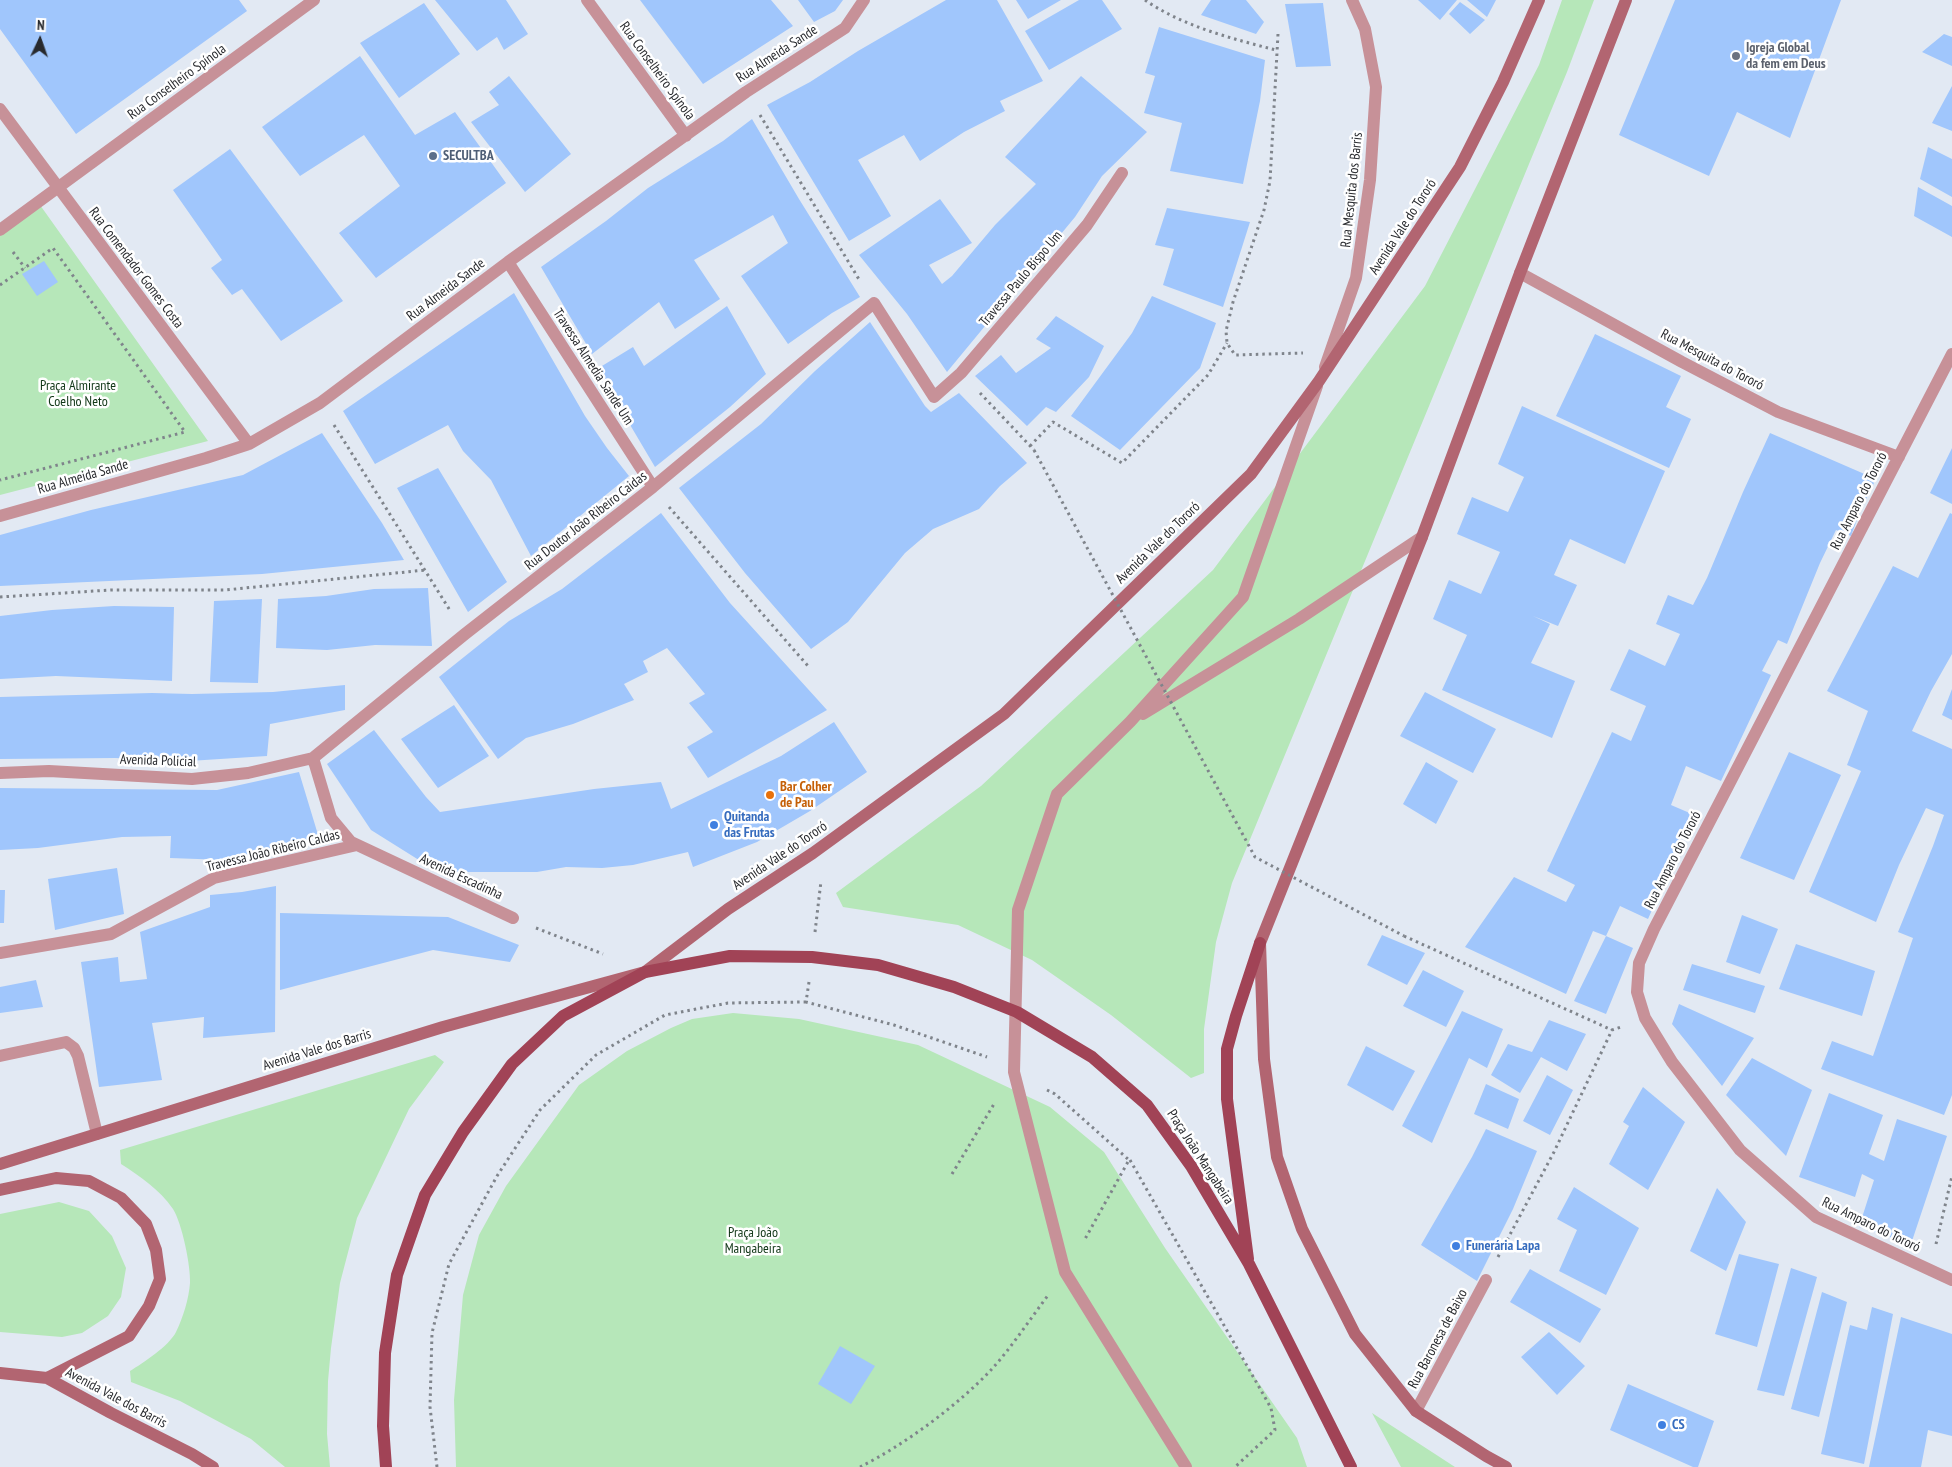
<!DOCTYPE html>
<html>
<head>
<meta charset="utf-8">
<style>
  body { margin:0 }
  #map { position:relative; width:1952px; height:1467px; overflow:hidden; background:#e2e9f3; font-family:"PT Sans Narrow",sans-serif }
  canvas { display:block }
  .north { position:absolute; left:15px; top:15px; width:50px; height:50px; -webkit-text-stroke:4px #fff; paint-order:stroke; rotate:3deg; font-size:14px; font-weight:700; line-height:20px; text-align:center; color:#282a2e }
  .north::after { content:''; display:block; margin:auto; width:18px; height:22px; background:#282a2e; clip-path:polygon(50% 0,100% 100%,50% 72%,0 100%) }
</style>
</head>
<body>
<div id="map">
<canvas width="1952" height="1467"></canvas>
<div class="north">N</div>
</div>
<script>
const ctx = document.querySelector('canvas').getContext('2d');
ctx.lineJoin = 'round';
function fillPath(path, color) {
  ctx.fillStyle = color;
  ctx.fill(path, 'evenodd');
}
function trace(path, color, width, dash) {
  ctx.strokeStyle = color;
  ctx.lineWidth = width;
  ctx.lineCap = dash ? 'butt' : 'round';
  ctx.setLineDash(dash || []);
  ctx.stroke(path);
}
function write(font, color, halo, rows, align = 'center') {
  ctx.font = font + ' "PT Sans Narrow",sans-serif';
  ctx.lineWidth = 5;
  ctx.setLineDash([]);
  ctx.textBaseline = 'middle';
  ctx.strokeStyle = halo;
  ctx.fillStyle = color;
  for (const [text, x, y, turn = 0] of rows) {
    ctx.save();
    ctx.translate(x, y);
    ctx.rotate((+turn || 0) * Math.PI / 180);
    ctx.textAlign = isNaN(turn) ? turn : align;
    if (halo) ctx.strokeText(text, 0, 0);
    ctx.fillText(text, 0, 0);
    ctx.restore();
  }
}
fillPath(new Path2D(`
  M1562,0h32l-27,72 -335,811 -16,59 -12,87v44l-13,5 -80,-63 -79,-55 -74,-35 -115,-18 -7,-14 145,-107 232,-216 212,-284 114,-221z
  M40,205l168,236 -208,54v-259z
  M733,1013l66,6 119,26 132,62 54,45 61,96 132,190 10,29h-851l-2,-67 9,-105 16,-60 27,-49 73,-101 48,-34 44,-23 21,-9z
  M435,1055l9,7 -35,47 -52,109 -17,65 -9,65 -3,33 -1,53 3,33h-45l-34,-28 -71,-38 -49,-19 -1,-11c13,-8 39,-25 46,-39 7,-14 13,-34 14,-49 1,-16 -8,-60 -17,-74 -14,-20 -32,-32 -52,-45l-1,-14z
  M59,1202l30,9 23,25 14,32 -5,29 -13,19 -26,17 -20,4 -62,-5v-118z
  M1372,1413l83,54h-54z`), '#b6e7b9');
fillPath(new Path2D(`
  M0,0h239l8,11 -171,123 -76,-105z
  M435,0h71l22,34 -24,16 -7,-13 -20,14z
  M640,0h131l22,26 -90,58z
  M798,0h45l-8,11 -21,11z
  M946,0h51l46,81 -43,20 5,10 -41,21 -44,29 -16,-26 -46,25 33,56 -42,25 -82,-136 43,-23 48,-31z
  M1016,0h45l-33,19z
  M1079,0h23l20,29 -73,41 -24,-39z
  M1211,0h35l18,22 -8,12 -55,-19z
  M1418,0h39l-17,20z
  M1467,0h29l-9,17z
  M1675,0h166l-51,138 -53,-26 -28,64 -90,-41z
  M1460,2l25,18 -15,14 -21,-20z
  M424,3l36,51 -61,44 -39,-55z
  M1323,3l8,63 -35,1 -11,-63z
  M1159,27l106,33 -5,41 -17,83 -73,-13 12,-48 -38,-10 11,-37 -10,-3z
  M1944,34l8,3v29l-30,-14z
  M360,56l55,79 40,-23 51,71 -130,95 -37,-45 61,-47 -36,-51 -64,41 -38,-49z
  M509,76l62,78 -46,38 -54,-70 28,-17 -10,-13z
  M1081,76l66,56 -45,44 -27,41 -128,155 -40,-58 -48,-59 81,-56 32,44 -43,22 13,19 10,-8 43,-51 41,-41 -31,-27z
  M1952,86v45l-20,-8z
  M752,119l47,80 61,98 -28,16 -44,31 -47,-68 47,-33 -15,-28 -79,45 26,39 -45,30 -16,-27 -67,52 -51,-87 65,-46 42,-33 75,-47z
  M1928,147l24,12v38l-32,-18z
  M230,149l113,152 -62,40 -39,-52 -10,6 -21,-27 11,-8 -49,-70z
  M1918,187l34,19v31l-38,-21z
  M1167,208l83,14 -27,85 -60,-22 11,-36 -19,-4z
  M44,261l14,21 -21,14 -15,-22z
  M514,293l71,123 22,32 22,28 -98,80 -40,-76 -28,-29 -15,-26 -73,39 -32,-53z
  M1152,296l64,27 -16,45 -80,82 -49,-34 61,-83z
  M727,306l39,68 -36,33 -75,60 -58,-98 36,-22 11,19z
  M1056,316l48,30 -15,31 -33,35 -10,-5 -19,19 -52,-50 26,-21 15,18 35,-25 -15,-9z
  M870,322l55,84 6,6 28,-19 68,70 -27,23 -21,23 -46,20 -28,24 -57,69 -37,27 -66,-76 -66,-85 82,-64 54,-53z
  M1595,334l86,42 -15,31 25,12 -22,49 -113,-52z
  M1522,406l143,65 -40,93 -55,-25 -16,36 23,10 -19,41 -25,-10 17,8 -19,39 44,18 -23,57 -110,-48 25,-55 -34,-16 16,-39 32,14 19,-42 -43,-18 15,-37 36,15 16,-35 -26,-13z
  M322,433l60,90 22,37 -142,14 -262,12v-51l91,-25 152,-35z
  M1770,433l106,46 -15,30 -10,27 -15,-6 -16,33 -33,81 -9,-4 -16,31 9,4 -50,106 -35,-15 -15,39 21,9 -18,36 -10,33 -16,36 -28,-13 -14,30 -13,-5 -27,63 -101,-47 49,-70 52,25 9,-17 -28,-14 65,-139 19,9 15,-35 -36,-16 19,-41 36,17 15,-32 -24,-10 12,-29 25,10 14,-27 36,-86z
  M1952,448v56l-22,-11z
  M438,468l69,114 -39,30 -71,-124z
  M661,513l69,90 97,107 -119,68 -21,-31 26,-15 -24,-29 16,-9 -38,-46 -24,13 5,11 -24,12 10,16 -61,24 -47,14 -28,21 -59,-82 70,-56 53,-32z
  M1950,513l2,1v140l-21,37 -19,40 40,18v346l-8,20 -123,-46 11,-28 41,15 40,-118 -15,-6 35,-86 11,-31 -18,-7 -27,57 -23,57 -67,-30 52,-121 -14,-6 21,-54 -41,-20 66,-125 25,12z
  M428,588l4,58 -57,-1 -48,5 -51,-2 2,-49 48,-3 48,-7z
  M262,599l-4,84 -48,-1 4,-81z
  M114,606l60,1 -2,74 -116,-5 -56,3v-63l52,-6z
  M345,685v25l-75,14 -3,32 -78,5 -74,-3 -115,1v-62l152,-4 40,1 81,-2z
  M1952,689v31l-10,-5z
  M1425,692l71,37 -23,44 -73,-37z
  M454,705l35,51 -51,32 -37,-49z
  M834,722l33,50 -57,39 -53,31 -64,25 -5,-15 -55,13 -31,3 -36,-1 -29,5h-99l-67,-42 -44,-66 47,-34 52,67 14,15 154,-23 67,-7 10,27 110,-53z
  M1789,752l52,23 -47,105 -54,-22z
  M1426,762l32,19 -22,43 -33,-20z
  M299,772l20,66 -94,22 -55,-2 1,-22 -49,1 -84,11 -38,2v-62l217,2z
  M117,868l7,46 -69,16 -7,-51z
  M276,886l-1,146 -72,6 1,-21 -52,6 10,57 -63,7 -18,-125 37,-5 2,25 27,-3 -7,-47 70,-25v-12l32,-3z
  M0,890h5l-1,33h-4z
  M280,913l168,4 71,28 -9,17 -77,-12 -153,40z
  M1742,915l36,14 -18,45 -34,-12z
  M1382,935l43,18 -18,32 -40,-20z
  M1606,936l27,12 -27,66 -32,-13z
  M1796,944l79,27 -13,45 -83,-27z
  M1692,964l73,22 -10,27 -72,-23z
  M1423,970l41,21 -18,36 -43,-21z
  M36,980l7,27 -43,6v-26z
  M1679,1004l75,34 -32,48 -50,-62z
  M1462,1011l41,18 -16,39 -18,-10 -37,85 -30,-17z
  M1549,1020l37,14 -19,37 -26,-14 -21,36 -29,-18 17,-31 24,8z
  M1366,1046l49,25 -22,40 -46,-26z
  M1752,1058l60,32 -26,66 -60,-61z
  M1547,1075l26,15 -23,45 -27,-14z
  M1486,1084l33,15 -11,30 -34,-15z
  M1643,1087l42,35 -37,68 -39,-26 20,-38 -6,-4z
  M1829,1093l54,22 -14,39 15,7 13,-42 50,17 -36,108 -52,-17 15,-47 -12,-6 -7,23 -56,-20z
  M1486,1129l51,22 -24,58 -36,72 -56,-36 51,-88z
  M1574,1187l65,41 -33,67 -47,-24 18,-41 -20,-11z
  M1717,1188l29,34 -20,49 -36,-20z
  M1739,1254l40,10 -22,83 -42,-13z
  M1791,1268l26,9 -33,119 -27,-6z
  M1530,1269l71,40 -21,34 -70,-41z
  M1822,1292l25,10 -28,115 -28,-8z
  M1872,1307l21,7 -29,150 -43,-10 29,-129 17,5z
  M1901,1317l51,17v102l-24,-6 -7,37h-52z
  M1549,1332l36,34 -28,29 -36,-38z
  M840,1346l35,20 -24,38 -33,-20z
  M1628,1384l86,37 -16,46h-5l-83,-37z`), '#a0c6fc');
trace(new Path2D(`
  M1145,0c37,26 88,39 131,50
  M1278,34l-8,147 -6,29 -31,92 -7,29 1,12 8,12 68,-2
  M760,115l100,166
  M13,252l12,16
  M0,285l53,-37 132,184 -185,48
  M980,393l54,57
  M334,425l117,187
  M1030,446l23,-24 69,41 86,-88 19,-32
  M669,507l139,159
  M0,597l111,-7h114l201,-20
  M536,928l67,26
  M815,932l6,-51
  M1404,936l208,94
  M809,982l-3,20 88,23 93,32
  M1047,1090l8,4 74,66 -44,79
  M1130,1160l141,248 4,22 -40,37
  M952,1174l42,-70
  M1936,1244l16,-68
  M1498,1257l56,-105 58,-122 9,-3
  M437,1467l-7,-60 2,-74 17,-69 48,-88 43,-66 56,-55 69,-40 63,-12 78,-1
  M860,1467c44,-22 97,-61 131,-97 21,-23 39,-51 58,-76`), '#7f848b', 3, [2.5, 4]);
trace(new Path2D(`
  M1143,714l156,-95 123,-82
  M0,1056l66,-14 8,6 4,8 19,78
  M1186,1467l-121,-195 -51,-200 4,-162 39,-116 73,-72 113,-125 74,-211`), '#c79198', 12);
trace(new Path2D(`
  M587,0l99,136
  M0,109l249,335
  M0,230l314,-230
  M508,262l145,225
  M1520,273l162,89 96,50 121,45
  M1952,354l-298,575 -15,34 -2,29 8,26 27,44 68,88 76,67 136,63
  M1325,367l31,-89 14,-98 6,-93 -11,-58 -13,-29
  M0,516l206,-58 43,-14 71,-41 188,-141 238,-170 99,-64 19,-28
  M313,758l18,60 20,24 162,76
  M0,773l49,-2 143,8 56,-6 65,-15 152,-124 188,-147 221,-184 60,94 27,-24 126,-148 35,-52
  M0,953l111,-19 103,-56 143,-33
  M1416,1411l70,-131`), '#c79198', 12);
trace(new Path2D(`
  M0,1164l443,-137 202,-55 83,-63 85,-56 191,-139 247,-240 68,-93 141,-214 43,-85 36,-82
  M0,1190l56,-12 33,3 32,17 25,26 10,26 4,29 -11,27 -20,30 -82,42
  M0,1373l47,5 64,35 81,41 21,13
  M1506,1467l-20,-11 -70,-45 -61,-77 -53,-105 -25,-72 -13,-98 -4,-116 162,-406 98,-264 106,-273`), '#b26571', 12);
trace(new Path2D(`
  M1248,1259l-21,-160v-50l9,-33 24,-73
  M386,1467l-3,-41 2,-73 12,-78 28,-80 38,-63 49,-68 51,-48 82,-44 85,-16 82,1 66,8 76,22 63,25 75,45 55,48 44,61 58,98 102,203`), '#a14356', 12);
trace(new Path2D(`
  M1034,450l221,407 149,79`), '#7f848b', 3, [2.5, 4]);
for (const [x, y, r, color] of [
  [1736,56,5,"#6b7280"],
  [433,156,5,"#5c6f8a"],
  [770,795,5,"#e8710a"],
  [714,825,5,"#3f7fe0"],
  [1456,1246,5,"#3f7fe0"],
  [1662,1425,5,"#3f7fe0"]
]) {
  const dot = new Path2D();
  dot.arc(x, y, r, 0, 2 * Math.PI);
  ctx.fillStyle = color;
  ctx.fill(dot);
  trace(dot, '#fff', 2);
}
write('bold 14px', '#5b616d', '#fff', [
  ["Igreja Global",1746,48],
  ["da fem em Deus",1746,64]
], 'left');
write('14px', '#282a2e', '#fff', [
  ["Rua Almeida Sande",777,54,-33],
  ["Rua Conselheiro Spínola",657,71,54],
  ["Rua Conselheiro Spínola",177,82,-36],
  ["Rua Mesquita dos Barris",1352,190,-84],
  ["Avenida Vale do Tororó",1403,227,-57],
  ["Rua Comendador Gomes Costa",136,268,53],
  ["Travessa Paulo Bispo Um",1021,279,-50],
  ["Rua Almeida Sande",446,290,-37],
  ["Rua Mesquita do Tororó",1712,360,28],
  ["Travessa Almedia Sande Um",593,367,57],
  ["Rua Almeida Sande",83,477,-16],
  ["Rua Amparo do Tororó",1859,501,-63],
  ["Rua Doutor João Ribeiro Caidas",586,521,-38],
  ["Avenida Vale do Tororó",1158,543,-44],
  ["Avenida Policial",158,761,2],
  ["Travessa João Ribeiro Caldas",273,851,-14],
  ["Avenida Vale do Tororó",780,856,-34],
  ["Rua Amparo do Tororó",1673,860,-63],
  ["Avenida Escadinha",461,877,25],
  ["Avenida Vale dos Barris",317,1050,-17],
  ["Praça João Mangabeira",1200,1157,57],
  ["Rua Amparo do Tororó",1871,1225,26],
  ["Rua Baronesa de Baixo",1438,1339,-62],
  ["Avenida Vale dos Barris",116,1398,28]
]);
write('bold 14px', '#4e5e75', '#fff', [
  ["SECULTBA",443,156]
], 'left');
write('14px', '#103616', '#fff', [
  ["Praça Almirante",78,386],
  ["Coelho Neto",78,402],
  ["Praça João",753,1233],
  ["Mangabeira",753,1249]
]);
write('bold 14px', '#c56008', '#fff', [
  ["Bar Colher",780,787],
  ["de Pau",780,803]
], 'left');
write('bold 14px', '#366cbe', '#fff', [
  ["Quitanda",724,817],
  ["das Frutas",724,833],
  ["Funerária Lapa",1466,1246],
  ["CS",1672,1425]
], 'left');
</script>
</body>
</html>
